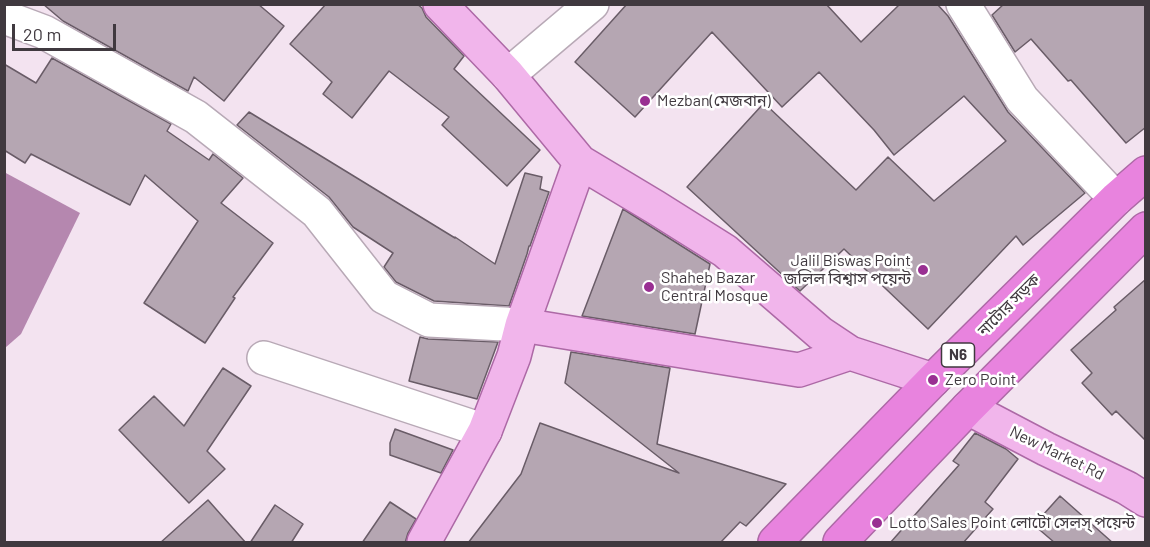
<!DOCTYPE html>
<html>
<head>
<meta charset="utf-8">
<style>
  body { margin:0 }
  #map { position:relative; width:1150px; height:547px; overflow:hidden; background:#f3e3f0; font-family:Barlow,sans-serif }
  canvas { display:block }
  .frame { position:absolute; inset:0; border:6px solid #40393f; pointer-events:none }
  .scale { position:absolute; left:12px; top:24px; width:104px; height:27px; box-sizing:border-box; border:3px solid #40393f; border-top:0; padding-left:8px; font-size:18px; line-height:21px; white-space:nowrap; color:#40393f; -webkit-text-stroke:4px #fff; paint-order:stroke }
</style>
</head>
<body>
<div id="map">
<canvas width="1150" height="547"></canvas>
<div class="frame"></div>
<div class="scale">20 m</div>
</div>
<script>
const ctx = document.querySelector('canvas').getContext('2d');
ctx.lineJoin = 'round';
function fillPath(path, color) {
  ctx.fillStyle = color;
  ctx.fill(path, 'evenodd');
}
function trace(path, color, width, dash) {
  ctx.strokeStyle = color;
  ctx.lineWidth = width;
  ctx.lineCap = dash ? 'butt' : 'round';
  ctx.setLineDash(dash || []);
  ctx.stroke(path);
}
function write(font, color, halo, rows, align = 'center') {
  ctx.font = font + ' Barlow,"Noto Sans Bengali",sans-serif';
  ctx.lineWidth = 5;
  ctx.setLineDash([]);
  ctx.textBaseline = 'middle';
  ctx.strokeStyle = halo;
  ctx.fillStyle = color;
  for (const [text, x, y, turn = 0] of rows) {
    ctx.save();
    ctx.translate(x, y);
    ctx.rotate((+turn || 0) * Math.PI / 180);
    ctx.textAlign = isNaN(turn) ? turn : align;
    if (halo) ctx.strokeText(text, 0, 0);
    ctx.fillText(text, 0, 0);
    ctx.restore();
  }
}
fillPath(new Path2D(`
  M4,172l76,41 -59,121 -16,14z`), '#b587af');
const building = new Path2D(`
  M43,4h215l26,22 -60,75 -30,-24 -6,14 -125,-70z
  M326,4h91l5,4 4,9 38,39 -10,13 86,81 -33,36 -65,-61 7,-8 -60,-46 -37,47 -29,-24 9,-12 -42,-38z
  M627,4h199l35,38 39,-38h37l11,12 60,96 77,81 -62,52 -7,-9 -88,93 -84,-80 -44,42 -113,-104 77,-84 92,87 32,-33 46,44 72,-60 -42,-45 -70,59 -20,-25 -55,-58 -37,35 -70,-75 -77,85 -60,-55z
  M1004,4h142v123l-20,16 -55,-63 -3,1 -37,-42 -16,13 -23,-37z
  M52,58l119,66 -4,7 42,29 4,-6 30,24 -22,25 52,40 -40,54 2,1 -30,45 -61,-40 54,-82 -53,-46 -15,30 -99,-51 -6,9 -21,-13v-86l32,19z
  M249,112l206,126v-1l40,27 30,-91 17,4 -2,12 9,3 -19,54h-1l-2,8 -18,52 -75,-5 -38,-19 -12,-15 9,-14 -40,-26 -24,-30 -92,-72z
  M623,209l87,55 -15,70 -113,-18z
  M1146,279v162l-30,-30 -4,4 -30,-32 10,-10 -21,-23 45,-40 -2,-3z
  M420,337l8,2 70,3 -21,57 -68,-18z
  M571,352l99,16 -13,76 129,40 -40,42 -6,-4 -20,21h-252l53,-69 19,-51 139,50 -114,-90z
  M223,368l28,18 -44,65 18,18 -36,34 -70,-73 35,-34 30,30z
  M395,429l58,21 -12,23 -51,-18v-12z
  M975,433l31,16 12,10 -33,43 8,7 -30,34h-73l69,-78 -6,-4z
  M1060,496l53,47h-58l-21,-18z
  M208,500l38,43h-86z
  M390,502l26,17 -8,14 -3,10h-43z
  M275,505l28,19 -12,19h-41z`);
fillPath(building, '#b5a6b2');
trace(building, '#695c67', 1.5);
const minor = new Path2D(`
  M963,4l59,95 94,100
  M4,17l40,15 152,85 121,95 67,85 45,23 93,5
  M508,75l84,-71
  M264,358l221,73`);
const major = new Path2D(`
  M440,4l68,71 72,87 75,45 70,44 95,82 30,20 83,27
  M522,325l58,-163
  M968,408l78,41 81,39 19,12
  M424,542l61,-111 29,-75 8,-31 277,45 51,-17`);
const highway = new Path2D(`
  M775,542l158,-162 183,-181 30,-26
  M840,542l128,-134 178,-179`);
trace(minor, '#b8a9b6', 36);
trace(major, '#ad69a6', 36);
trace(highway, '#ad69a6', 36);
trace(minor, '#fff', 33);
trace(major, '#f1b5eb', 33);
trace(highway, '#e883de', 33);
for (const [x, y, r, color] of [
  [645,101,6,"#992f92"],
  [923,270,6,"#992f92"],
  [649,287,6,"#992f92"],
  [933,380,6,"#992f92"],
  [877,523,6,"#992f92"]
]) {
  const dot = new Path2D();
  dot.arc(x, y, r, 0, 2 * Math.PI);
  ctx.fillStyle = color;
  ctx.fill(dot);
  trace(dot, '#fff', 2);
}
for (const [x, y, w] of [
  [958,355,33]
]) {
  const box = new Path2D();
  box.roundRect(x - w / 2, y - 12, w, 24, 4.5);
  ctx.fillStyle = '#fff';
  ctx.fill(box);
  trace(box, '#40393f', 1.5);
}
write('bold 15px', '#40393f', null, [
  ["N6",958,355]
]);
write('16px', '#40393f', '#fff', [
  ["Mezban(মেজবান)",657,101],
  ["Jalil Biswas Point",911,261,"right"],
  ["জলিল বিশ্বাস পয়েন্ট",911,279,"right"],
  ["Shaheb Bazar",661,278],
  ["Central Mosque",661,296],
  ["Zero Point",945,380],
  ["Lotto Sales Point লোটো সেলস্ পয়েন্ট",889,523]
], 'left');
write('16px', '#40393f', '#fff', [
  ["নাটোর সড়ক",1009,305,-45],
  ["New Market Rd",1057,453,26]
]);
</script>
</body>
</html>
